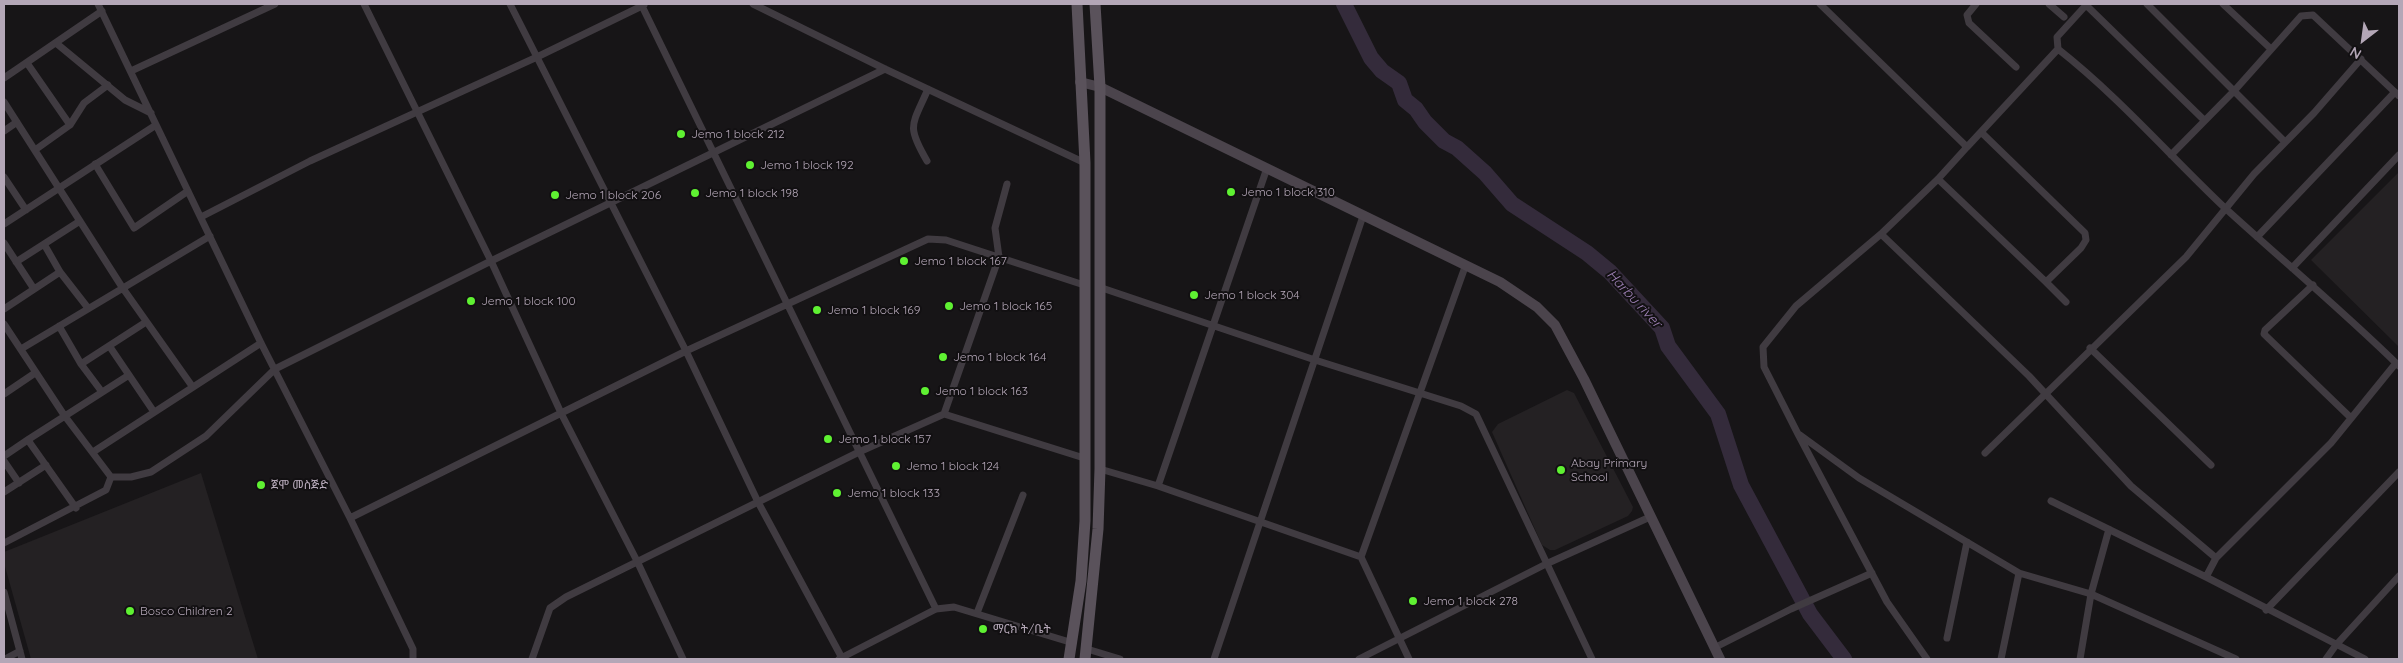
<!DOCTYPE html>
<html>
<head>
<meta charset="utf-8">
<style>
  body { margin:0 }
  #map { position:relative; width:2403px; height:663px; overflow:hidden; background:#171517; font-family:Quicksand,sans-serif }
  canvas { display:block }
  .frame { position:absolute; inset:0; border:5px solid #b4a7b7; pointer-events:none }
  .north { position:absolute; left:2338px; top:15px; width:50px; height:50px; -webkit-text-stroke:4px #121012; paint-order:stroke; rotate:210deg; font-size:14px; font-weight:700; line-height:20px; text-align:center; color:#b4a7b7 }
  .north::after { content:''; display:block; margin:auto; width:18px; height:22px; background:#b4a7b7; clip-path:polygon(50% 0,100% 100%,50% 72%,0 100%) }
</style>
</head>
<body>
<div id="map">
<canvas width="2403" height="663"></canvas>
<div class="frame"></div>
<div class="north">N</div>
</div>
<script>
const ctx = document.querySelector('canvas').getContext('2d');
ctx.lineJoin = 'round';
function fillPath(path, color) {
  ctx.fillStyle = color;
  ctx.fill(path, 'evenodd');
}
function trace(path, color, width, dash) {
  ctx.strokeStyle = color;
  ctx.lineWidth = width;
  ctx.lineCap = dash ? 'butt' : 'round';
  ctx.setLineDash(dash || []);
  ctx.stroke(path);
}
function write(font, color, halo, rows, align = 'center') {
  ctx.font = font + ' Quicksand,"Noto Sans Ethiopic",sans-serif';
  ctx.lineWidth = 4;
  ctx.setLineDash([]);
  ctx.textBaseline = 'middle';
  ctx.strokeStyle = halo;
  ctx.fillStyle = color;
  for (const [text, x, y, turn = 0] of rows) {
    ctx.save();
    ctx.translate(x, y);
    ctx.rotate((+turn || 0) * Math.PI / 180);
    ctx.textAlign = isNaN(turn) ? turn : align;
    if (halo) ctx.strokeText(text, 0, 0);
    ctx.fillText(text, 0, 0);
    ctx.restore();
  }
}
fillPath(new Path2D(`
  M2399,172v175l-88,-87z
  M1567,390l7,3 59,114 -1,4 -4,5 -73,34h-5l-8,-5 -50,-113 6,-8z
  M201,473l57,186h-227l-27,-96v-11z`), '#242123');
trace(new Path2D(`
  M1344,4l27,54 11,13 17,12 6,17 11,9 9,13 19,19 13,7 28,25 27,31 75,49 23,19 52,56 6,18 50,68 23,71 69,129 34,45`), '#342b3b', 16);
trace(new Path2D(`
  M98,4l163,339 89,175 63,131v10
  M364,4l127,257 71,154 75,146 46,98
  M510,4l176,347 72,151 84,156
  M753,4l132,65 200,94
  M1820,4l147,143 91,-98
  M1976,4l-9,11 2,8 47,44
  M2049,4l15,13
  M2087,4l-30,33 1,12c61,48 111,106 167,159 58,53 118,103 174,158
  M2147,4l138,138
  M2223,4l48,45
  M2086,5l118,115
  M642,6l294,603
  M56,43l69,57 26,13
  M27,63l43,62
  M131,71l144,-67
  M4,78l98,-67
  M4,102l118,185 70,99
  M4,131l13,-9
  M35,150l35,-25 14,-22 24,-18
  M2171,155l64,-65 66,-74 12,-1 86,81
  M927,161c-21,-36 -15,-35 1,-72
  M95,164l39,64 54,-37
  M4,177l22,33
  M1938,179l108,103 35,-34 5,-8 -1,-7 -104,-101
  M201,217l109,-56 227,-104 107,-52
  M4,224l152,-99
  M1881,234l148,142 102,110 85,72 115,-115 65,-80
  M2257,237l138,-145
  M4,243l30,46
  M44,244l16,28 28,36
  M16,262l64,-41
  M2292,268l107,-113
  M2046,282l20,20
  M2313,285l-48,45 -1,4 86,83
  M1099,287l216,73 146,46 15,8 116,245
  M4,309l56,-37
  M4,324l60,91 47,62 -5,13 -102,53
  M59,326l22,38 21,28
  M110,347l44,65
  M2090,348l121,117
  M21,349l189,-113
  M81,364l65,-42
  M4,394l31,-21
  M944,414l55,-157 -4,-29 12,-44
  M1800,435l59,43 160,95 72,21 145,65
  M93,452l168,-109
  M1985,453l201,-196 68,-83 60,-61 47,-54
  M4,456l25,-17
  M4,461l15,22
  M1100,469l58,17 203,71 48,102
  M111,477h20l20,-5 55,-36 69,-67 216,-108 394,-192
  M1158,486l109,-318
  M4,492l42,-27
  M2051,501l155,76 159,82
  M76,508l-46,-65 -1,-4 100,-64
  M350,518l336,-167 242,-112 18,1 138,45
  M1361,557l104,-290
  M2206,577l10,-19
  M4,592l18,67
  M2266,610l133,-138
  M977,613l46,-118
  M1947,638l20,-96
  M1714,648l77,-39 81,-36
  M1087,649l33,10
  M5,659l15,-8
  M532,659l18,-51 16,-11 293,-145 85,-38 140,44
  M839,659l97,-50 18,-2 119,36
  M1214,659l149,-443
  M1359,659l187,-95 104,-47
  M1927,659l-40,-57 -89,-168 -34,-67 -1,-20 33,-41 85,-72 57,-55 29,-32
  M2001,659l18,-86
  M2080,659l11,-65 18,-65
  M2326,659l10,-14 63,-69`), '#403b41', 7);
trace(new Path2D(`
  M1080,82l20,5 400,195 37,25 18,18 29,54 136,280`), '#4b444c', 10);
trace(new Path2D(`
  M1069,659l12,-78 4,-60v-358l-8,-159
  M1085,659l13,-130 2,-60v-382l-5,-83`), '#5a525b', 11);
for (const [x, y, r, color] of [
  [681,134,5,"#5ff132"],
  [750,165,5,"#5ff132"],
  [1231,192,5,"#5ff132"],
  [695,193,5,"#5ff132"],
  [555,195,5,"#5ff132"],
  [904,261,5,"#5ff132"],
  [1194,295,5,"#5ff132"],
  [471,301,5,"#5ff132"],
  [949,306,5,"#5ff132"],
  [817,310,5,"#5ff132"],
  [943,357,5,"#5ff132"],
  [925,391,5,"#5ff132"],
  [828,439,5,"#5ff132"],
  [896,466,5,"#5ff132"],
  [1561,470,5,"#5ff132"],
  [261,485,5,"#5ff132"],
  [837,493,5,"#5ff132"],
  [1413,601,5,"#5ff132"],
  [130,611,5,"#5ff132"],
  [983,629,5,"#5ff132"]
]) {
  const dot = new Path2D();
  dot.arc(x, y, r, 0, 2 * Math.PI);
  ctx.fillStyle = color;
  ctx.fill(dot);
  trace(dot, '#121012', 2);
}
write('12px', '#b4a7b7', '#121012', [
  ["Jemo 1 block 212",691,134],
  ["Jemo 1 block 192",760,165],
  ["Jemo 1 block 310",1241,192],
  ["Jemo 1 block 198",705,193],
  ["Jemo 1 block 206",565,195],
  ["Jemo 1 block 167",914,261],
  ["Jemo 1 block 304",1204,295],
  ["Jemo 1 block 100",481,301],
  ["Jemo 1 block 165",959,306],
  ["Jemo 1 block 169",827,310],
  ["Jemo 1 block 164",953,357],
  ["Jemo 1 block 163",935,391],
  ["Jemo 1 block 157",838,439],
  ["Abay Primary",1571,463],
  ["School",1571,477],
  ["Jemo 1 block 124",906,466],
  ["ጀሞ መስጅድ",271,485],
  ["Jemo 1 block 133",847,493],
  ["Jemo 1 block 278",1423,601],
  ["Bosco Children 2",140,611],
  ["ማርክ ት/ቤት",993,629]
], 'left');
write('italic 14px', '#9b7eb2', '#121012', [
  ["Harbu river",1634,299,47]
]);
</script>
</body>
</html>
